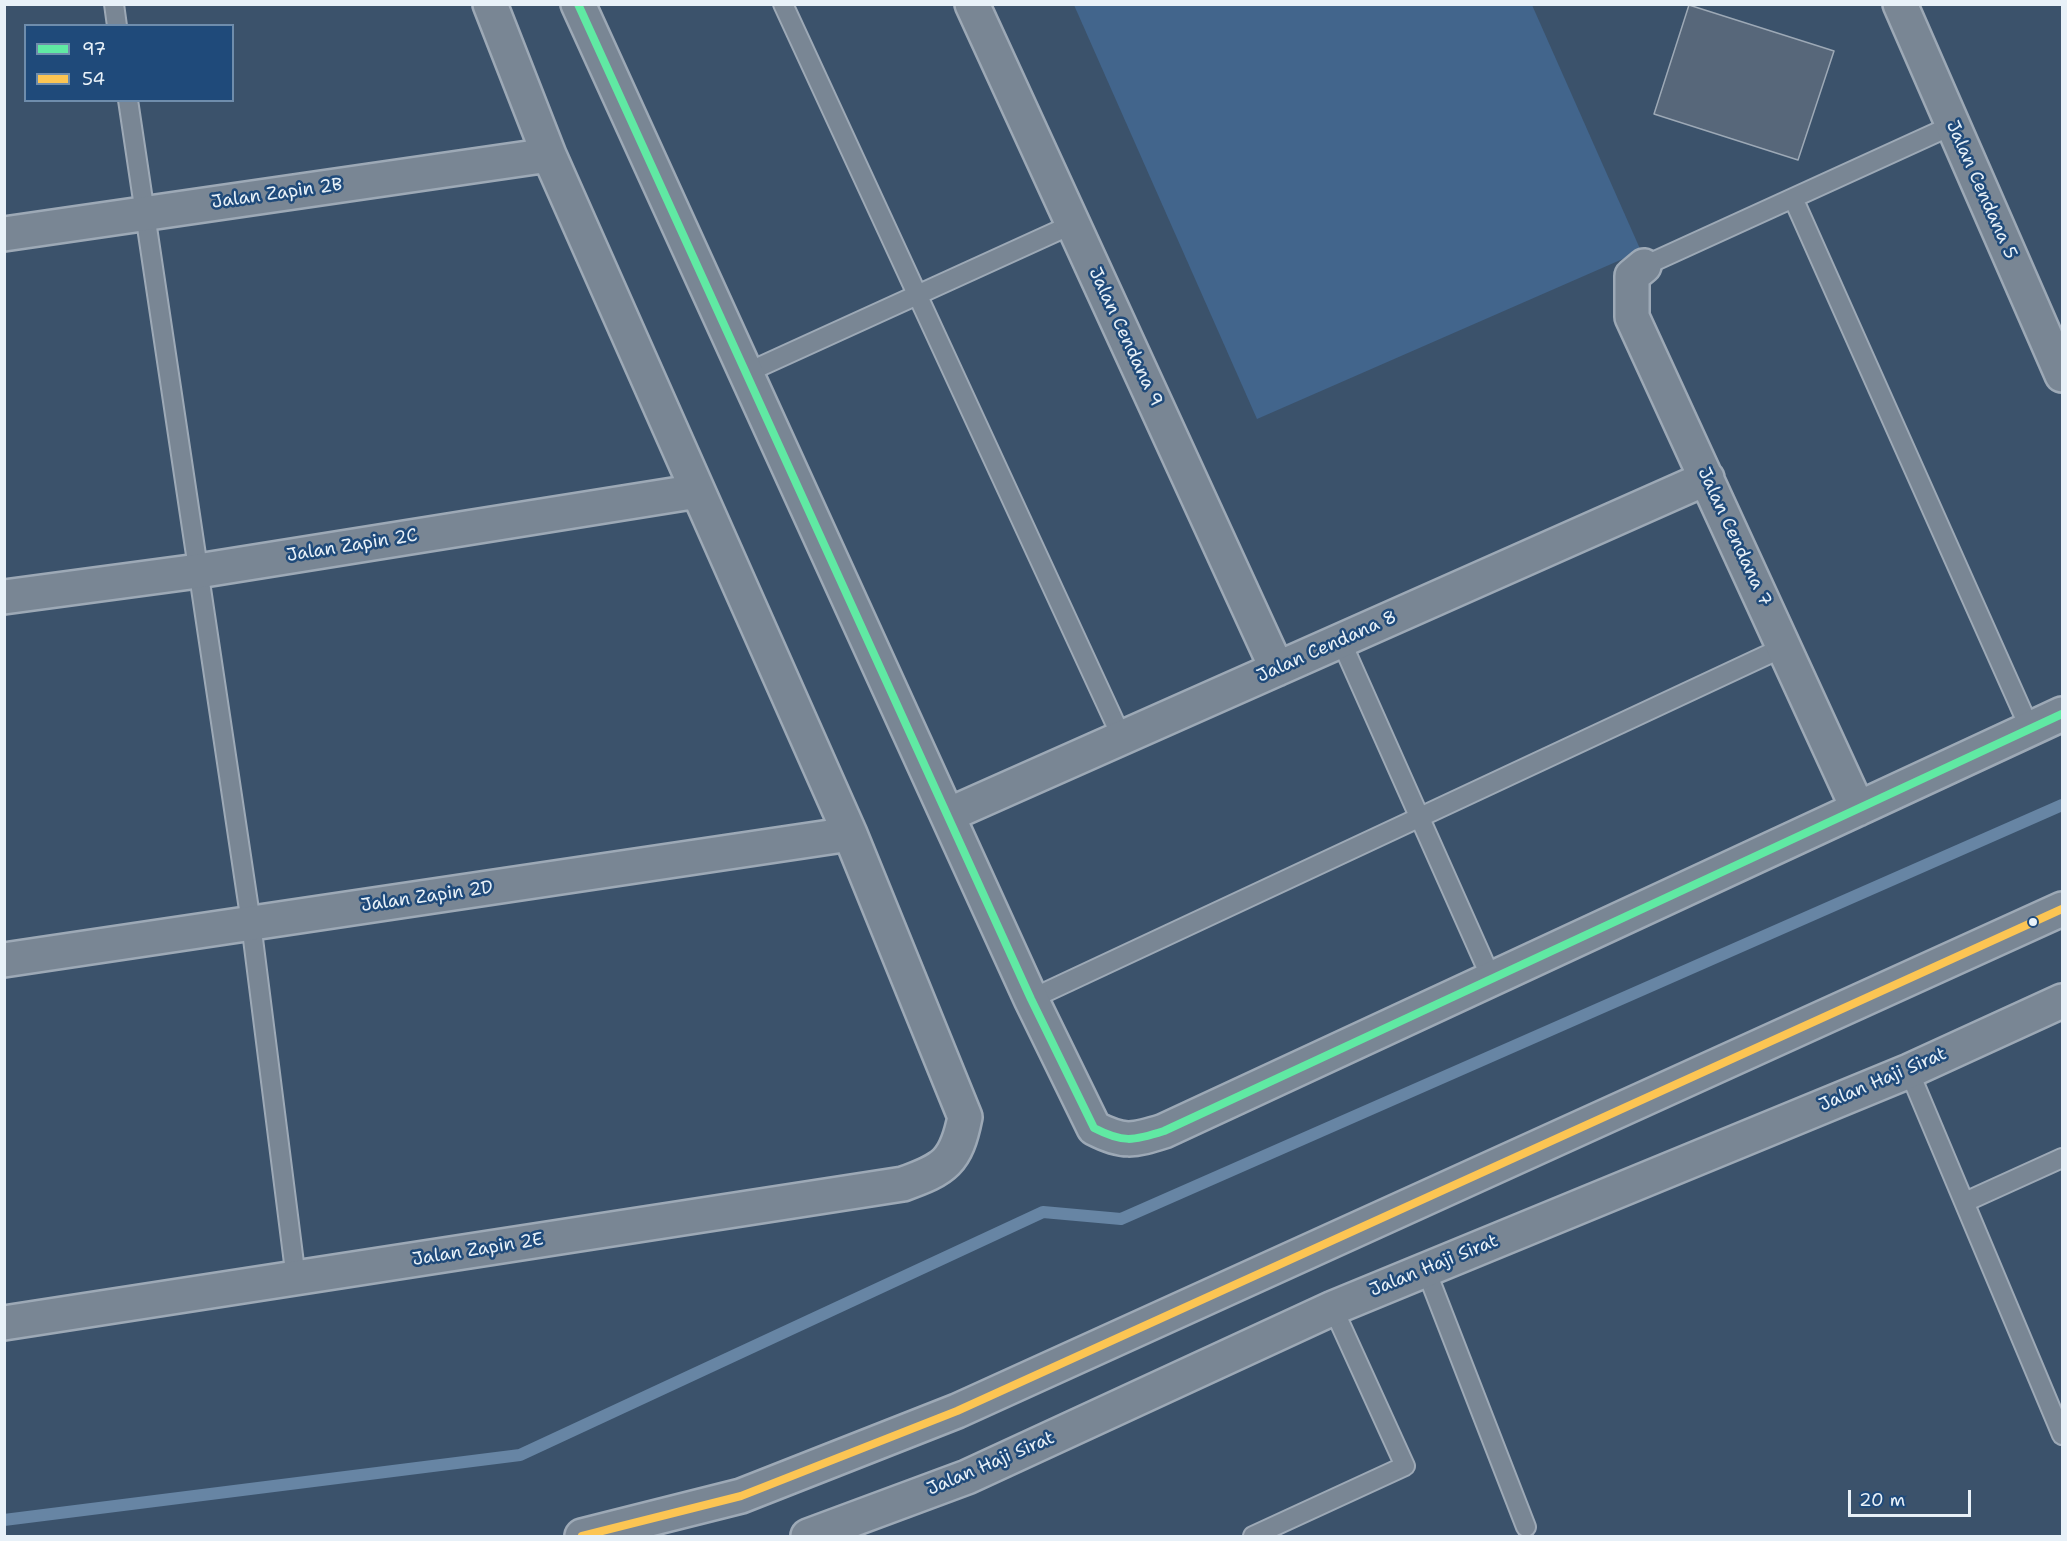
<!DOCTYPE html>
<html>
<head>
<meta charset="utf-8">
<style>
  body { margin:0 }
  #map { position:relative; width:2067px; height:1541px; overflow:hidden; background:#3b526b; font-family:"Shantell Sans",sans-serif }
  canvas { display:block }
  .frame { position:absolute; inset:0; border:6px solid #e8f1f8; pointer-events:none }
  .legend { position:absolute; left:24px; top:24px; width:210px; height:78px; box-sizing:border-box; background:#1f4a7a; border:2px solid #6f8dac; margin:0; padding:8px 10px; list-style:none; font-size:18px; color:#e8f1f8 }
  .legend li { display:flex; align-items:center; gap:12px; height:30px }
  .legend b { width:30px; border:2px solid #6f8dac }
  .scale { position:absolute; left:1848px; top:1490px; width:123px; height:27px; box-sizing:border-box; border:3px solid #e8f1f8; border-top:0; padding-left:8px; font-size:18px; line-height:21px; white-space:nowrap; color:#e8f1f8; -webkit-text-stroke:4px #1f4a7a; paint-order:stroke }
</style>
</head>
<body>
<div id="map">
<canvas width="2067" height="1541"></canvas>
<div class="frame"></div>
<ul class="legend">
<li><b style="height:8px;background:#60e9a3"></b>97</li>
<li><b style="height:8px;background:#fcc553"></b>54</li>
</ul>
<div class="scale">20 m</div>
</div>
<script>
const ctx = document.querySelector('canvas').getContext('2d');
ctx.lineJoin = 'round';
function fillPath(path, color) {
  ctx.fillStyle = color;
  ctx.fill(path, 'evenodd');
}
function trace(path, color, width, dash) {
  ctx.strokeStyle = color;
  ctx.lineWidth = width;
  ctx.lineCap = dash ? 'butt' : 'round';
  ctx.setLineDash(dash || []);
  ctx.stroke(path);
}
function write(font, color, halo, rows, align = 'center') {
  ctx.font = font + ' "Shantell Sans",sans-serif';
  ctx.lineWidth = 5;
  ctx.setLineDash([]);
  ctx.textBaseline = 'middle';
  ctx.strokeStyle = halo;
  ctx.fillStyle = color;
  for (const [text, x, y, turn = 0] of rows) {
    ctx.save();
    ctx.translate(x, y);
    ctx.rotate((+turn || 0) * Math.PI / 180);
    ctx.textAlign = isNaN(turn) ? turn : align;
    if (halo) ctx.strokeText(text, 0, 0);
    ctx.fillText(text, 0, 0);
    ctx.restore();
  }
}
fillPath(new Path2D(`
  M1074,5h458l109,246 -384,168z`), '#42658c');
trace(new Path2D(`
  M4,1520l516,-65 523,-243 78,7 941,-414`), '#6785a4', 12);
const building = new Path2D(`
  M1689,5l145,46 -36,109 -144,-46z`);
fillPath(building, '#57677a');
trace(building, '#9da9b6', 1.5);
const service = new Path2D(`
  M114,4l3,22
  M783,4l339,734
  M128,100l123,823 45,356
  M1793,198l237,531
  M1644,266l309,-141
  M746,373l327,-149
  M1341,641l151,339
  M1031,999l753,-352
  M1909,1071l153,364
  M1965,1202l97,-44
  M1426,1270l100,257
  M1253,1536l152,-70 -72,-158`);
const minor = new Path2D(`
  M578,4l453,995 63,129c29,15 39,13 70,3l898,-417
  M972,4l305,665
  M1900,4l162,371
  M4,234l545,-79
  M1644,266l-12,10v41l226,492
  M4,597l194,-26 500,-80
  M948,815l759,-337
  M4,960l846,-126
  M4,1323l899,-139c42,-15 53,-22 62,-67l-115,-283 -301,-679 -59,-151`);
const secondary = new Path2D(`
  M582,1536l159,-40 216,-85 1105,-502
  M808,1536l159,-59 366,-169 576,-237 153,-70`);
trace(service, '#9da9b6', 22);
trace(minor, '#9da9b6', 38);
trace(secondary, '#9da9b6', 38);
trace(service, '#798694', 18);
trace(minor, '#798694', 33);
trace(secondary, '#798694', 33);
trace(new Path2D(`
  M578,4l453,995 63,129c29,15 39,13 70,3l898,-417`), '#60e9a3', 8);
trace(new Path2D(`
  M582,1536l159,-40 216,-85 1105,-502`), '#fcc553', 8);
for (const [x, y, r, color] of [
  [2033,922,5,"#e8f1f8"]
]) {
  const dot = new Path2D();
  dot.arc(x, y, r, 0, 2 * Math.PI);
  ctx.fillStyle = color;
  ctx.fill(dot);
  trace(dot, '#1f4a7a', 2);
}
write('18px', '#e8f1f8', '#1f4a7a', [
  ["Jalan Cendana 5",1981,190,66],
  ["Jalan Zapin 2B",277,194,-8],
  ["Jalan Cendana 9",1125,337,65],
  ["Jalan Cendana 7",1734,537,65],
  ["Jalan Zapin 2C",352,546,-9],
  ["Jalan Cendana 8",1327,647,-24],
  ["Jalan Zapin 2D",427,897,-8],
  ["Jalan Haji Sirat",1883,1080,-23],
  ["Jalan Zapin 2E",478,1250,-9],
  ["Jalan Haji Sirat",1434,1266,-22],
  ["Jalan Haji Sirat",991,1464,-23]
]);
</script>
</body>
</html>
